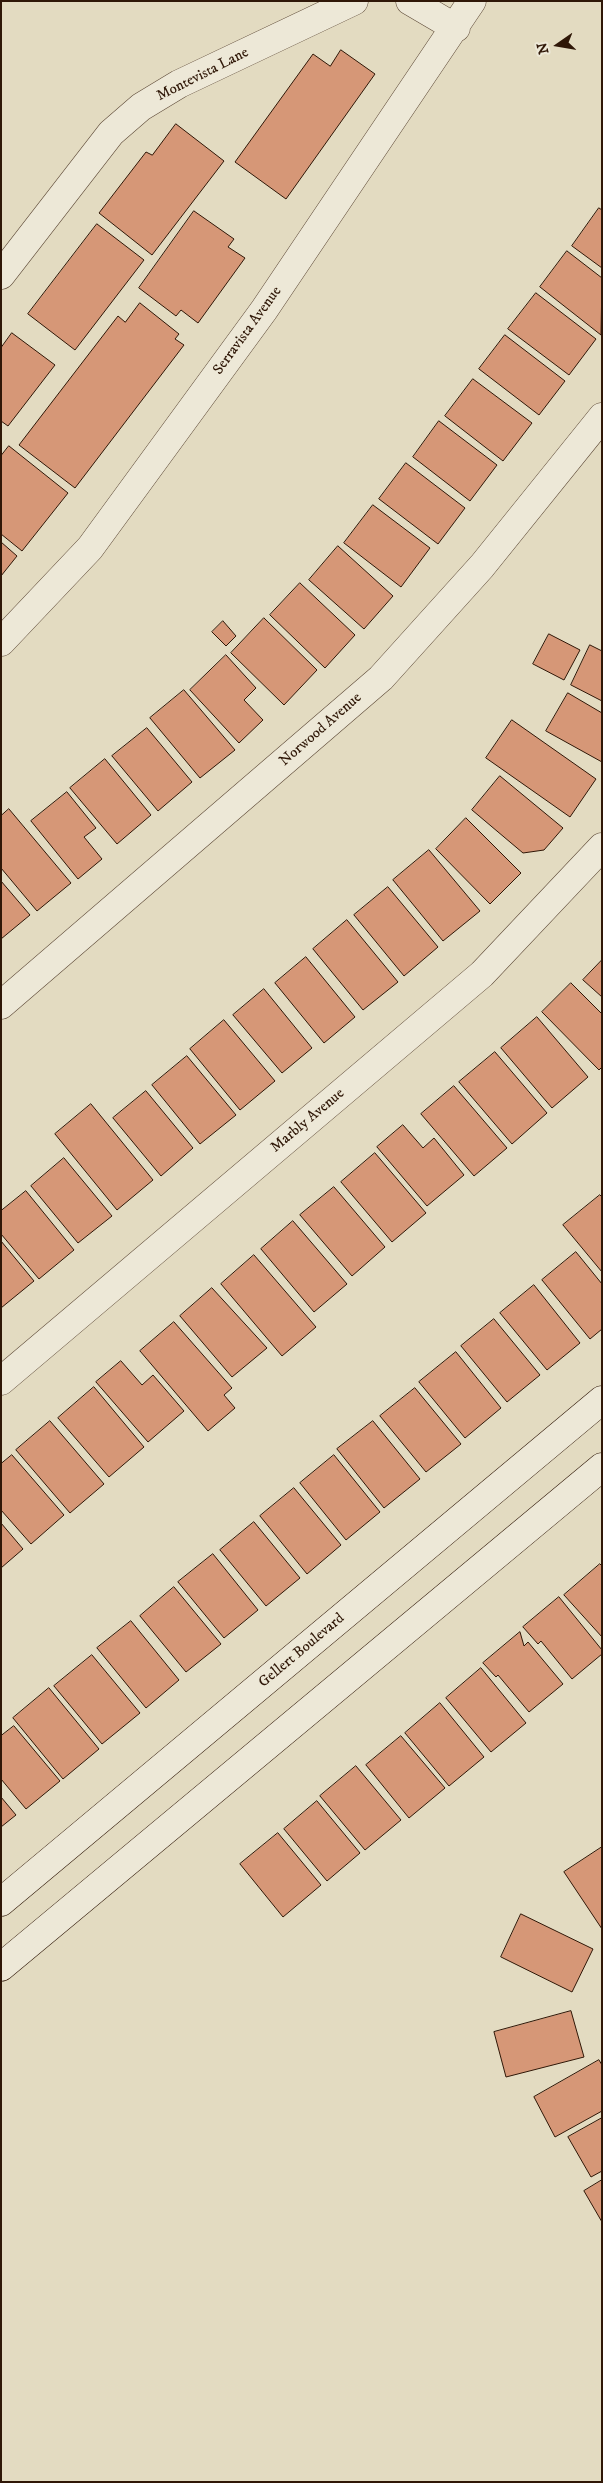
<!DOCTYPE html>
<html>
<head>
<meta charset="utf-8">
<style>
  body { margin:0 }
  #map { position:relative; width:603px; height:2483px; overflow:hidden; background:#e3dbc1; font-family:"IM FELL DW Pica",serif }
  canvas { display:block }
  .frame { position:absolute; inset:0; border:2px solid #2f1707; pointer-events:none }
  .north { position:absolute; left:533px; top:20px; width:50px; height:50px; -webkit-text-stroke:4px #ede8d7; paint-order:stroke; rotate:257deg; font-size:14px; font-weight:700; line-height:20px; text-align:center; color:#2f1707 }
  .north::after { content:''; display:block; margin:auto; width:18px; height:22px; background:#2f1707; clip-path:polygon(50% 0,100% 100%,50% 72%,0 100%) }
</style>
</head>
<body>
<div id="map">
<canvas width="603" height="2483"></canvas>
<div class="frame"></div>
<div class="north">N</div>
</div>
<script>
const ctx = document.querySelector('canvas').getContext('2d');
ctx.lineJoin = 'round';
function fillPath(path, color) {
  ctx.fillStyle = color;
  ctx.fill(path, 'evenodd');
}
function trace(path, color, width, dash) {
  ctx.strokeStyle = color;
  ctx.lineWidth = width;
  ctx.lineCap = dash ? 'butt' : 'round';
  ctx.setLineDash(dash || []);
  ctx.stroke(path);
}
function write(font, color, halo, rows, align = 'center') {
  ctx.font = font + ' "IM FELL DW Pica",serif';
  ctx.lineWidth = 4.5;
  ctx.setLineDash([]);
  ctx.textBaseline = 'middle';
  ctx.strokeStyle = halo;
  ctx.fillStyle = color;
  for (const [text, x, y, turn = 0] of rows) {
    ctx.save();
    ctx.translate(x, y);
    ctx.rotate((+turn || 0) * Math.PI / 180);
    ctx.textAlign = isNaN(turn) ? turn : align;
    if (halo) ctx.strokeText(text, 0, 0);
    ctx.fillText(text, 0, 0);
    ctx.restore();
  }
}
const building = new Path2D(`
  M341,50l34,24 -89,125 -51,-37 78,-108 17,12z
  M176,124l48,37 -72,94 -53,-42 47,-61 6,3z
  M599,208l3,2v58l-30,-22z
  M194,211l40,28 -6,8 17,11 -47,65 -17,-13 -5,6 -37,-28z
  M97,224l47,36 -69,90 -47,-36z
  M567,251l35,27 -1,57 -61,-48z
  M536,293l60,46 -27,36 -61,-46z
  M140,303l39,31 -4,5 9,6 -109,143 -56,-43 99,-129 7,6z
  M12,333l43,32 -47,61 -7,-5v-73z
  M505,335l60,46 -26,34 -60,-46z
  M473,379l59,44 -29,38 -58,-45z
  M439,421l58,44 -27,36 -57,-44z
  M9,446l59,47 -46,58 -21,-17v-78z
  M406,463l59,45 -27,36 -59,-45z
  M373,505l57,43 -29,39 -57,-44z
  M1,542l16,14 -16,20z
  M338,546l55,50 -29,33 -55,-49z
  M300,583l55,52 -30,33 -55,-53z
  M264,618l53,52 -33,35 -53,-52z
  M223,621l13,15 -10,10 -14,-14z
  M549,634l31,16 -16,30 -31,-16z
  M590,645l12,6v50l-31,-16z
  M226,655l30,33 -12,12 19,20 -24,23 -49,-53z
  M184,690l51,60 -35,28 -50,-60z
  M568,693l34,20v49l-56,-31z
  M512,720l84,59 -26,38 -84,-59z
  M147,728l45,54 -34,29 -46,-55z
  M105,759l46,56 -34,29 -47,-56z
  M500,776l63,52 -19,22 -21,3 -51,-43z
  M67,792l29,36 -12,9 18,22 -24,20 -47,-58z
  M9,809l62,74 -34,28 -36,-43v-52z
  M466,818l55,55 -31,31 -54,-55z
  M429,850l51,61 -37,30 -50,-61z
  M1,881l29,34 -29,24z
  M388,887l50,60 -34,29 -50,-61z
  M347,920l51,62 -35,28 -50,-61z
  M306,957l49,60 -31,26 -49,-60z
  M602,960v37l-19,-17z
  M571,983l31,31v53l-3,3 -57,-58z
  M264,989l48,59 -30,25 -49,-58z
  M537,1017l51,60 -36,31 -51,-60z
  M224,1020l51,61 -35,29 -50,-61z
  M495,1052l52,61 -35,31 -53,-62z
  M187,1056l49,59 -36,29 -48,-59z
  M454,1086l53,62 -33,28 -53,-62z
  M146,1091l47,57 -32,28 -48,-58z
  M91,1104l62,76 -36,30 -62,-76z
  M403,1125l20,23 11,-10 30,37 -37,31 -50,-59z
  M375,1153l51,60 -34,29 -51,-60z
  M64,1158l48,58 -34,27 -47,-57z
  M334,1187l51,60 -33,29 -52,-61z
  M26,1191l48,59 -35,29 -38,-45v-23z
  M600,1195l2,2v75l-39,-47z
  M293,1221l54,63 -33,28 -53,-63z
  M1,1241l33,40 -33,27z
  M576,1252l26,32v45l-12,10 -48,-59z
  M254,1255l62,72 -34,29 -61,-72z
  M534,1285l46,58 -33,27 -47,-57z
  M212,1288l55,60 -35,29 -52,-61z
  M494,1319l46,56 -33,27 -46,-56z
  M174,1322l58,66 -8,7 11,13 -27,23 -68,-80z
  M456,1352l45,56 -36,30 -46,-56z
  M121,1361l21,24 11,-10 31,36 -36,31 -52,-60z
  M94,1387l50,60 -35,30 -51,-59z
  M415,1388l46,56 -35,28 -46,-56z
  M50,1421l54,63 -34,29 -54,-63z
  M373,1421l47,58 -36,29 -47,-59z
  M12,1455l52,60 -33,29 -30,-34v-46z
  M334,1455l46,57 -34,28 -46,-57z
  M294,1488l47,57 -34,29 -47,-58z
  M254,1522l46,56 -34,28 -46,-56z
  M1,1523l22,26 -22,19z
  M213,1554l45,56 -34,28 -46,-56z
  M600,1564l2,2v71l-38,-42z
  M174,1587l47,57 -35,28 -46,-56z
  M559,1597l43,53v4l-30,25 -31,-38 -3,3 -15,-17z
  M131,1621l48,59 -33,28 -49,-60z
  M520,1632l4,14 4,-4 35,42 -34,28 -31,-37 -2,2 -13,-14z
  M92,1655l48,58 -38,31 -48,-58z
  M481,1668l45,55 -35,29 -45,-54z
  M49,1688l50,61 -36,30 -50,-61z
  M440,1703l44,54 -35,29 -44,-53z
  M14,1726l46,55 -34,28 -25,-30v-43z
  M401,1736l44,52 -36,30 -43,-53z
  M356,1766l45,54 -36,30 -45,-54z
  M1,1797l15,18 -15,12z
  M317,1801l43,52 -33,28 -43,-52z
  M278,1833l43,52 -38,32 -43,-53z
  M602,1847v82l-38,-57z
  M521,1914l72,35 -21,43 -71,-35z
  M571,2011l13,46 -78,20 -12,-45z
  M599,2060l3,5v46l-47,26 -21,-40z
  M602,2118v53l-11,6 -23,-40z
  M602,2180v42l-18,-31z`);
fillPath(building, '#d69777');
trace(building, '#2f1707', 1);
const minor = new Path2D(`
  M410,1l46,27
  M1,275l110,-142 30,-26 38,-23 175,-83
  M1,642l89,-94 174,-238 208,-309
  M1,1005l380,-327 101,-112 120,-149
  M1,1381l481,-407 120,-127`);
const secondary = new Path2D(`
  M1,1902l601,-502
  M1,1967l601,-500`);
trace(minor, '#5c4836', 29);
trace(secondary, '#2f1707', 29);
trace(minor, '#ede8d7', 28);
trace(secondary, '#ede8d7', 28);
write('15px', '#2f1707', '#ede8d7', [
  ["Montevista Lane",203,75,-27],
  ["Serravista Avenue",248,331,-54],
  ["Norwood Avenue",321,730,-41],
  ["Marbly Avenue",308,1121,-40],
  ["Gellert Boulevard",302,1651,-40]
]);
</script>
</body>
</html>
